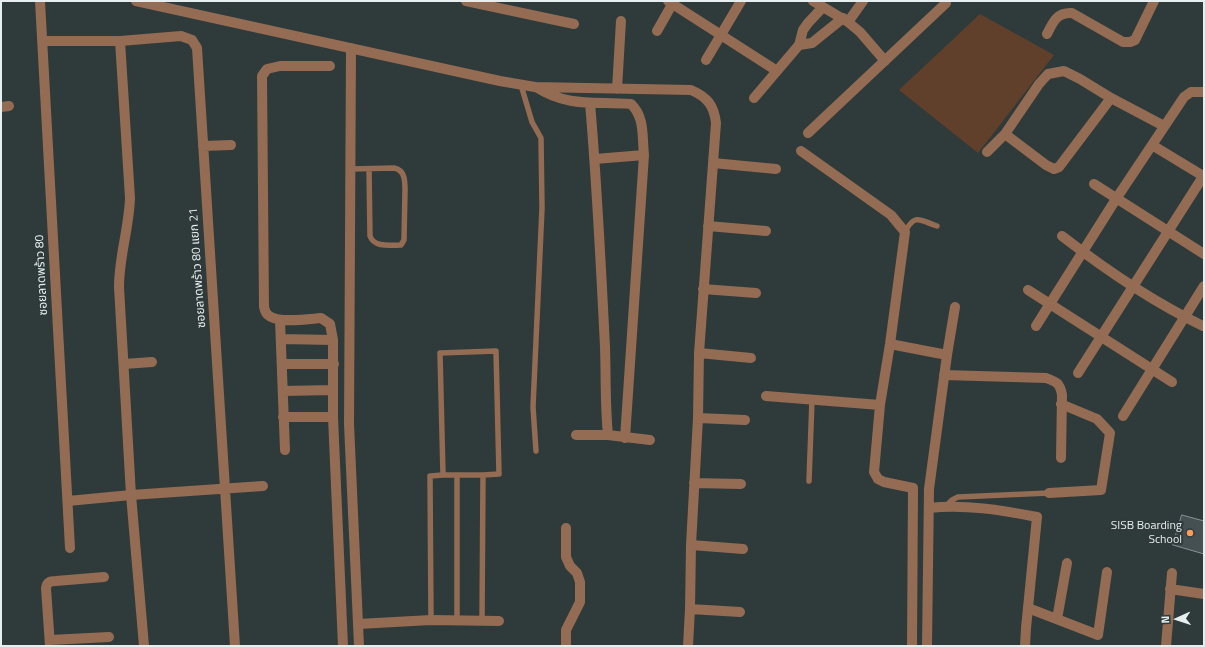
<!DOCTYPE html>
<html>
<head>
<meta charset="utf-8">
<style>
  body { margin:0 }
  #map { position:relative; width:1205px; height:647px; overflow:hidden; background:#2f3a3b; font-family:"Titillium Web",sans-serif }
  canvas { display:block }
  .frame { position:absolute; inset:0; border:2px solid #e7eeef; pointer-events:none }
  .north { position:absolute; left:1157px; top:599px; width:40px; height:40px; -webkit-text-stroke:3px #2f3a3b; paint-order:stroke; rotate:267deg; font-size:11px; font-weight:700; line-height:16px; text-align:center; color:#e7eeef }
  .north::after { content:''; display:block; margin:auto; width:14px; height:18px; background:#e7eeef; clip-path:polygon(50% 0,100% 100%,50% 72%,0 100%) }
</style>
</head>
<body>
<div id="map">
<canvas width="1205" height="647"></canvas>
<div class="frame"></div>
<div class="north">N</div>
</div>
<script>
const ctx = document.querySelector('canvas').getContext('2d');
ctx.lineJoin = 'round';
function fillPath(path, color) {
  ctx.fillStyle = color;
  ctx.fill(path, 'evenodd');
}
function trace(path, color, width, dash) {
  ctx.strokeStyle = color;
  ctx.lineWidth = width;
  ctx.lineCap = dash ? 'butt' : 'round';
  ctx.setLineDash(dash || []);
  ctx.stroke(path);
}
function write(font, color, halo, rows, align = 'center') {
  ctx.font = font + ' "Titillium Web","Noto Sans Thai",sans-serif';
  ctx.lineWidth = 4;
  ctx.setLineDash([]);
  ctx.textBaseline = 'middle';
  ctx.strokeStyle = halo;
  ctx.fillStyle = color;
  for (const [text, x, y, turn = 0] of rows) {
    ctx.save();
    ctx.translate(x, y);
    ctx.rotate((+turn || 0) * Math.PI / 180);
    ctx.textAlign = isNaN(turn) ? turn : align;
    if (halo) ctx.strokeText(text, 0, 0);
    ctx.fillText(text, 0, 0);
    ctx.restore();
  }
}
fillPath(new Path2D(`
  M980,14l74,41 -76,98 -79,-63z`), '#61402b');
const building = new Path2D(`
  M1182,515l22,6v33l-31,-9z`);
fillPath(building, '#455052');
trace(building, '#859294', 1);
trace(new Path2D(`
  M521,85l11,37 9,16 1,70 -9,199 3,44
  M351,169l43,-1c11,2 11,13 11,22l-1,50 -3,5c-10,0 -27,3 -31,-9l-1,-67
  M905,232c10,-20 16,-11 32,-6
  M443,475h14v145
  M457,475h26
  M809,481l3,-81
  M946,506l6,-6 6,-3 91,-4
  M431,620l-1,-144 13,-1 -3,-122 56,-2 3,123 -16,1 -1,145`), '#936c53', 5.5);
trace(new Path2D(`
  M40,1l30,547
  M136,1l364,80 35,6 156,3c16,7 23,15 25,33l-17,230 -1,65 -7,127 -1,64 -2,37
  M466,1l108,23
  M668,1l109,70
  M813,1l35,21 12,10 25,29
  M848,22l15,-21
  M657,31l17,-30
  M1047,34c6,-12 10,-22 25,-21l51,29h7l5,-2 19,-39
  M43,41h77l61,-5 11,4 5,8 38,598
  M120,41l10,157c-1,30 -11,59 -11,89l12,208 13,151
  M799,45l13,-2 31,-25
  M351,48l-2,376 10,222
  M706,60l35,-59
  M330,66h-50l-13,3 -5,7 2,231c1,3 1,6 4,8 9,9 40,4 53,3l9,6 3,16v77l10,229
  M536,87c33,21 59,14 95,17 14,13 11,33 13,51l-19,283
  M617,89l4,-68
  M754,98l45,-53 4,-15 5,-7 15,-16
  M590,103c7,81 11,163 15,244 1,29 0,59 3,88l42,5
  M1,107l8,-1
  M808,133l138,-130
  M1005,134l41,31 8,4 5,-2 52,-69
  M1152,145l51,31
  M203,146l28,-1
  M801,151l90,64 14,17 -15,112 -10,61 -6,67 4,7 6,3 29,6 -1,158
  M987,152l18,-18 34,-50 9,-10 16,-3 16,8 31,19 53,28
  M595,159l49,-4
  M713,163l63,6
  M1094,184l110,70
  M708,226l58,5
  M1062,236c44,34 91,66 141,90
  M703,289l53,4
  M1028,290l144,92
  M280,320l5,130
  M1036,326l80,-127 68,-102 7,-5h13
  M281,339l52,1
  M890,344l57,11
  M699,353l52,5
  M124,364l28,-2
  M282,364h52
  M1078,373l126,-198
  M944,375l102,3c11,4 14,5 16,17l-1,63
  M283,391l50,-1
  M766,396l114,9
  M1123,416l81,-130
  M283,417h50
  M698,418l47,2
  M576,435h32
  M694,483l47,1
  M1049,493l52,-3 9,-57 -13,-14 -36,-15
  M68,501l63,-6 132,-9
  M929,508c36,-4 72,2 108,9l-11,111 -1,18
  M566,528v29l4,9 7,7 3,9v20l-14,28v16
  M691,545l52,4
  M1170,589l34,5
  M1028,608l70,27 9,-63
  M690,609l50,3
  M1057,619l10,-56
  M358,624l73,-4 68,1
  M50,640l59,-3
  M50,646l-4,-58c1,-6 4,-7 10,-7l48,-4
  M927,646l2,-157 18,-134 8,-48
  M1166,646l6,-73`), '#936c53', 10);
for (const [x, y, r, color] of [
  [1190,533,4,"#fe9b58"]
]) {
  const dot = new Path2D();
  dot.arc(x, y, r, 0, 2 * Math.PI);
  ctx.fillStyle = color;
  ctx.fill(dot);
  trace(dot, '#2f3a3b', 1.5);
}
write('12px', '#e7eeef', '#2f3a3b', [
  ["ซอยลาดพร้าว 80 แยก 21",198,268,-94],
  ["ซอยลาดพร้าว 80",42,275,-93]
]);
write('12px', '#e7eeef', '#2f3a3b', [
  ["SISB Boarding",1182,526],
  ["School",1182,540]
], 'right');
</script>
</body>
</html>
